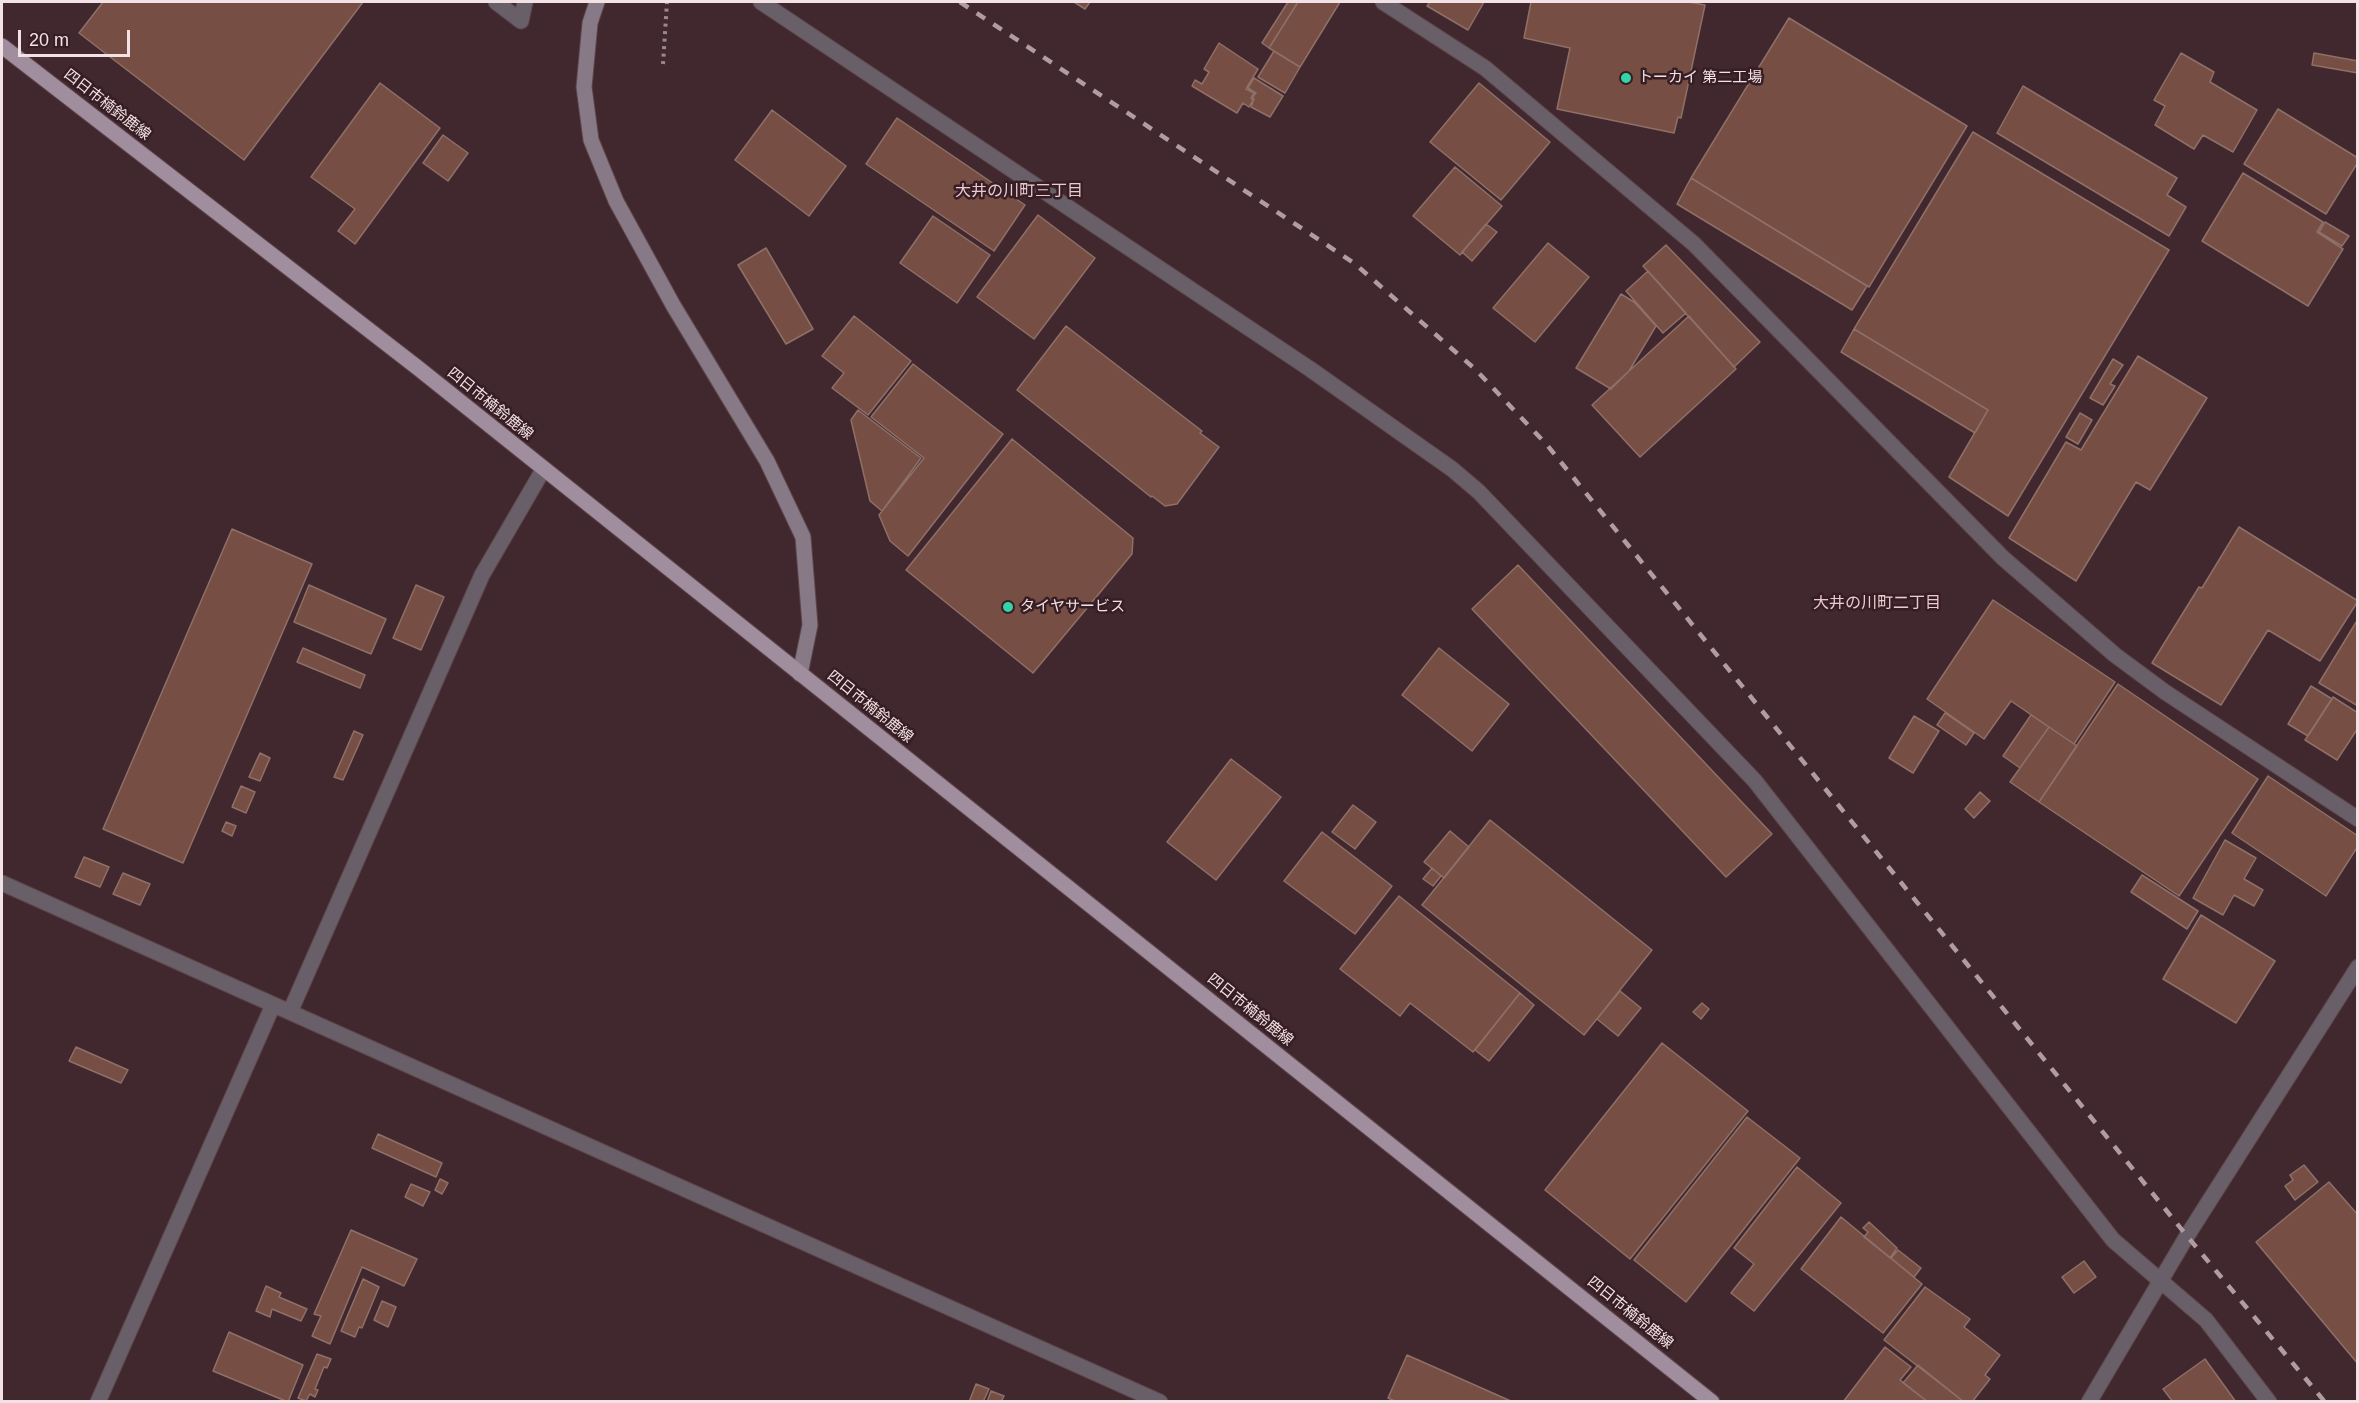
<!DOCTYPE html>
<html>
<head>
<meta charset="utf-8">
<style>
  body { margin:0 }
  #map { position:relative; width:2359px; height:1403px; overflow:hidden; background:#41282e; font-family:Helvetica,sans-serif }
  canvas { display:block }
  .frame { position:absolute; inset:0; border:3px solid #f3e2e5; pointer-events:none }
  .scale { position:absolute; left:18px; top:30px; width:112px; height:27px; box-sizing:border-box; border:3px solid #f3e2e5; border-top:0; padding-left:8px; font-size:18px; line-height:21px; white-space:nowrap; color:#f3e2e5; -webkit-text-stroke:4px #361e24; paint-order:stroke }
</style>
</head>
<body>
<div id="map">
<canvas width="2359" height="1403"></canvas>
<div class="frame"></div>
<div class="scale">20 m</div>
</div>
<script>
const ctx = document.querySelector('canvas').getContext('2d');
ctx.lineJoin = 'round';
function fillPath(path, color) {
  ctx.fillStyle = color;
  ctx.fill(path, 'evenodd');
}
function trace(path, color, width, dash) {
  ctx.strokeStyle = color;
  ctx.lineWidth = width;
  ctx.lineCap = dash ? 'butt' : 'round';
  ctx.setLineDash(dash || []);
  ctx.stroke(path);
}
function write(font, color, halo, rows, align = 'center') {
  ctx.font = font + ' Helvetica,"Noto Sans JP",sans-serif';
  ctx.lineWidth = 5;
  ctx.setLineDash([]);
  ctx.textBaseline = 'middle';
  ctx.strokeStyle = halo;
  ctx.fillStyle = color;
  for (const [text, x, y, turn = 0] of rows) {
    ctx.save();
    ctx.translate(x, y);
    ctx.rotate((+turn || 0) * Math.PI / 180);
    ctx.textAlign = isNaN(turn) ? turn : align;
    if (halo) ctx.strokeText(text, 0, 0);
    ctx.fillText(text, 0, 0);
    ctx.restore();
  }
}
const building = new Path2D(`
  M103,2h260l-119,158 -165,-127z
  M1074,2h16l-5,7z
  M1288,2h10l-29,46 -7,-5z
  M1298,2h42l-40,65 -31,-19z
  M1430,2h54l-16,28 -41,-24z
  M1531,2h158l16,3 -24,113 -3,-1 -4,16 -117,-24 13,-61 -46,-10z
  M1789,18l178,108 -98,161 -178,-109z
  M1219,43l39,26 -12,20 8,4 -3,5 2,2 -4,7 -6,-4 -6,10 -45,-27 3,-6 7,4 7,-12 -5,-3z
  M1274,51l26,16 -15,26 -27,-16z
  M2181,53l33,19 -4,10 47,28 -24,42 -30,-17 -9,14 -39,-24 10,-19 -11,-6z
  M2314,53l44,8v12l-46,-8z
  M1254,78l29,18 -13,21 -19,-10 3,-8 -2,-1 4,-5 -8,-5z
  M380,83l60,45 -85,116 -17,-13 17,-22 -44,-32z
  M1479,83l71,59 -49,58 -71,-58z
  M2023,86l154,92 -10,17 19,12 -17,29 -172,-103z
  M2278,109l80,49v4l-32,52 -82,-50z
  M772,110l74,56 -37,50 -74,-56z
  M897,118l128,87 -31,46 -128,-87z
  M1973,132l196,118 -161,266 -59,-39 39,-67 -134,-81z
  M443,135l25,18 -20,28 -25,-18z
  M1455,167l47,39 -42,49 -47,-39z
  M2243,173l80,49 -6,10 26,17 -35,57 -106,-65z
  M1691,178l176,108 -15,24 -175,-106z
  M1038,215l57,43 -61,81 -57,-42z
  M933,216l57,39 -33,48 -57,-40z
  M2325,222l24,14 -7,10 -23,-14z
  M1486,224l11,8 -25,29 -10,-9z
  M1548,243l41,34 -54,65 -42,-34z
  M1666,245l94,97 -26,25 -91,-101z
  M766,248l47,81 -27,15 -48,-79z
  M1648,271l38,42 -23,20 -37,-42z
  M1621,294l13,8 22,24 -27,45 -18,18 -35,-21z
  M854,316l57,45 -43,54 -36,-27 12,-15 -22,-17z
  M1689,316l47,53 -96,88 -48,-52z
  M1066,326l136,105 -2,2 19,14 -42,57 -12,2 -13,-10 -1,1 -134,-107z
  M1854,329l134,81 -13,23 -134,-81z
  M2138,356l69,42 -57,92 -14,-8 -60,99 -67,-43 57,-96 15,8z
  M2113,359l10,6 -13,19 5,2 -12,19 -13,-7z
  M913,364l90,70 -95,122 -18,-15 -11,-26 45,-57 -53,-41z
  M858,410l63,48 -39,53 -12,-10 -19,-81z
  M2080,413l12,7 -14,24 -12,-7z
  M1012,439l121,99 -1,16 -99,119 -127,-103z
  M2239,527l119,74 -38,60 -52,-31 -47,75 -69,-42 47,-76 3,1z
  M232,529l80,35 -129,299 -80,-34z
  M1518,565l254,269 -46,43 -254,-268z
  M309,585l77,34 -15,35 -77,-32z
  M416,585l28,12 -23,53 -28,-12z
  M1993,600l122,82 -41,62 -63,-43 -27,38 -57,-40z
  M2358,619v87l-39,-23z
  M303,648l62,27 -5,13 -63,-26z
  M1439,648l70,56 -37,47 -70,-56z
  M2118,684l140,95 -79,117 -140,-94z
  M2311,686l21,13 -24,37 -20,-12z
  M2333,697l25,16v15l-21,32 -32,-20z
  M1945,713l29,20 -8,12 -29,-20z
  M2031,715l18,12 -29,41 -17,-12z
  M1914,716l25,15 -26,42 -24,-15z
  M2049,727l28,19 -38,56 -29,-20z
  M354,731l9,4 -20,45 -9,-3z
  M260,753l10,5 -10,23 -11,-4z
  M1231,759l50,38 -65,83 -49,-38z
  M2268,776l90,60v10l-32,50 -94,-63z
  M241,786l14,6 -9,21 -14,-6z
  M1980,792l10,9 -16,17 -9,-9z
  M1353,805l23,17 -21,27 -23,-17z
  M1490,820l162,130 -68,85 -162,-130z
  M226,822l10,4 -4,10 -10,-5z
  M1450,831l19,16 -25,31 -20,-16z
  M1322,832l70,54 -37,48 -71,-53z
  M2225,840l31,18 -12,21 19,11 -9,16 -20,-11 -11,20 -30,-17z
  M84,857l25,10 -9,20 -25,-10z
  M1432,868l9,8 -8,10 -10,-7z
  M123,873l27,11 -10,21 -27,-11z
  M2142,875l56,36 -11,18 -56,-37z
  M1399,896l121,97 -47,59 -63,-49 -10,13 -60,-47z
  M2201,915l74,46 -39,62 -73,-44z
  M1620,991l21,17 -23,28 -21,-17z
  M1520,993l14,12 -45,56 -14,-11z
  M1702,1003l7,6 -8,10 -8,-7z
  M1662,1043l86,68 -118,148 -85,-69z
  M76,1047l52,23 -7,13 -52,-22z
  M1747,1117l53,41 -114,144 -52,-42z
  M378,1134l64,29 -6,14 -64,-29z
  M2304,1165l14,17 -23,18 -10,-14 8,-6 -3,-5z
  M1797,1167l44,36 -87,108 -23,-18 23,-29 -20,-16z
  M440,1179l8,4 -6,11 -7,-4z
  M2329,1182l29,33v149l-102,-122z
  M411,1184l19,8 -7,14 -18,-9z
  M1841,1217l81,67 -39,49 -82,-64z
  M1869,1222l28,26 -7,10 -26,-21 4,-5 -5,-4z
  M351,1230l66,29 -13,27 -42,-19 -32,77 -18,-8 9,-20 -7,-2z
  M1898,1250l23,18 -7,9 -23,-19z
  M2084,1261l12,16 -22,16 -12,-16z
  M363,1279l16,8 -17,41 -3,-1 -4,10 -14,-6z
  M266,1286l15,7 -2,4 28,12 -6,12 -29,-12 -2,8 -14,-6z
  M1925,1287l45,32 -6,8 36,28 -15,20 5,4 -18,23h-8l-80,-62z
  M382,1301l14,6 -8,20 -14,-7z
  M229,1332l74,33 -15,37 -75,-31z
  M1885,1347l26,20 -11,13 28,22h-85z
  M317,1354l14,5 -4,9 -3,-1 -9,22 3,1 -3,7 -5,-3 -4,7 -8,-3z
  M1407,1355l106,47h-116l-9,-4z
  M2205,1359l31,43h-63l-10,-13z
  M1918,1365l46,37h-36l-25,-19z
  M976,1384l13,5 -6,13h-14z
  M991,1391l13,5 -3,6h-14z`);
fillPath(building, '#774e43');
trace(building, '#8e7068', 1.5);
const lane = new Path2D(`
  M2,883l1158,519
  M290,1012l192,-437 61,-105
  M98,1402l175,-397`);
const street = new Path2D(`
  M496,2l25,19 4,-19
  M761,2l549,367 142,100 27,23 276,289 358,459 93,80 63,82
  M1383,2l102,66 209,176 309,314 112,97 50,37 193,127
  M2089,1402l98,-166 171,-269`);
const secondary = new Path2D(`
  M597,2l-7,21 -6,64 7,53 25,61 57,104 94,156 36,76 7,88 -10,49`);
const primary = new Path2D(`
  M2,46l416,322 1294,1034`);
trace(lane, '#5d464b', 17);
trace(street, '#5d464b', 17);
trace(secondary, '#5d464b', 17);
trace(primary, '#5d464b', 17);
trace(new Path2D(`
  M663,64l4,-62`), '#9c878b', 4, [3, 4.5]);
trace(lane, '#695f68', 15);
trace(street, '#695f68', 15);
trace(secondary, '#887986', 15);
trace(primary, '#a08d9e', 15);
trace(new Path2D(`
  M960,2l394,261 121,106 72,76 640,791 138,166`), '#b19da1', 4.5, [10, 10]);
for (const [x, y, r, color] of [
  [1626,78,6,"#35d4a7"],
  [1008,607,6,"#35d4a7"]
]) {
  const dot = new Path2D();
  dot.arc(x, y, r, 0, 2 * Math.PI);
  ctx.fillStyle = color;
  ctx.fill(dot);
  trace(dot, '#361e24', 2);
}
write('15px', '#f3e2e5', '#361e24', [
  ["トーカイ 第二工場",1638,78],
  ["タイヤサービス",1020,607]
], 'left');
write('15px', '#f3e2e5', '#361e24', [
  ["四日市楠鈴鹿線",107,105,38],
  ["四日市楠鈴鹿線",490,404,39],
  ["四日市楠鈴鹿線",870,707,39],
  ["四日市楠鈴鹿線",1250,1010,39],
  ["四日市楠鈴鹿線",1630,1313,39]
]);
write('16px', '#ebc9d1', '#361e24', [
  ["大井の川町三丁目",1019,192],
  ["大井の川町二丁目",1877,604]
]);
</script>
</body>
</html>
